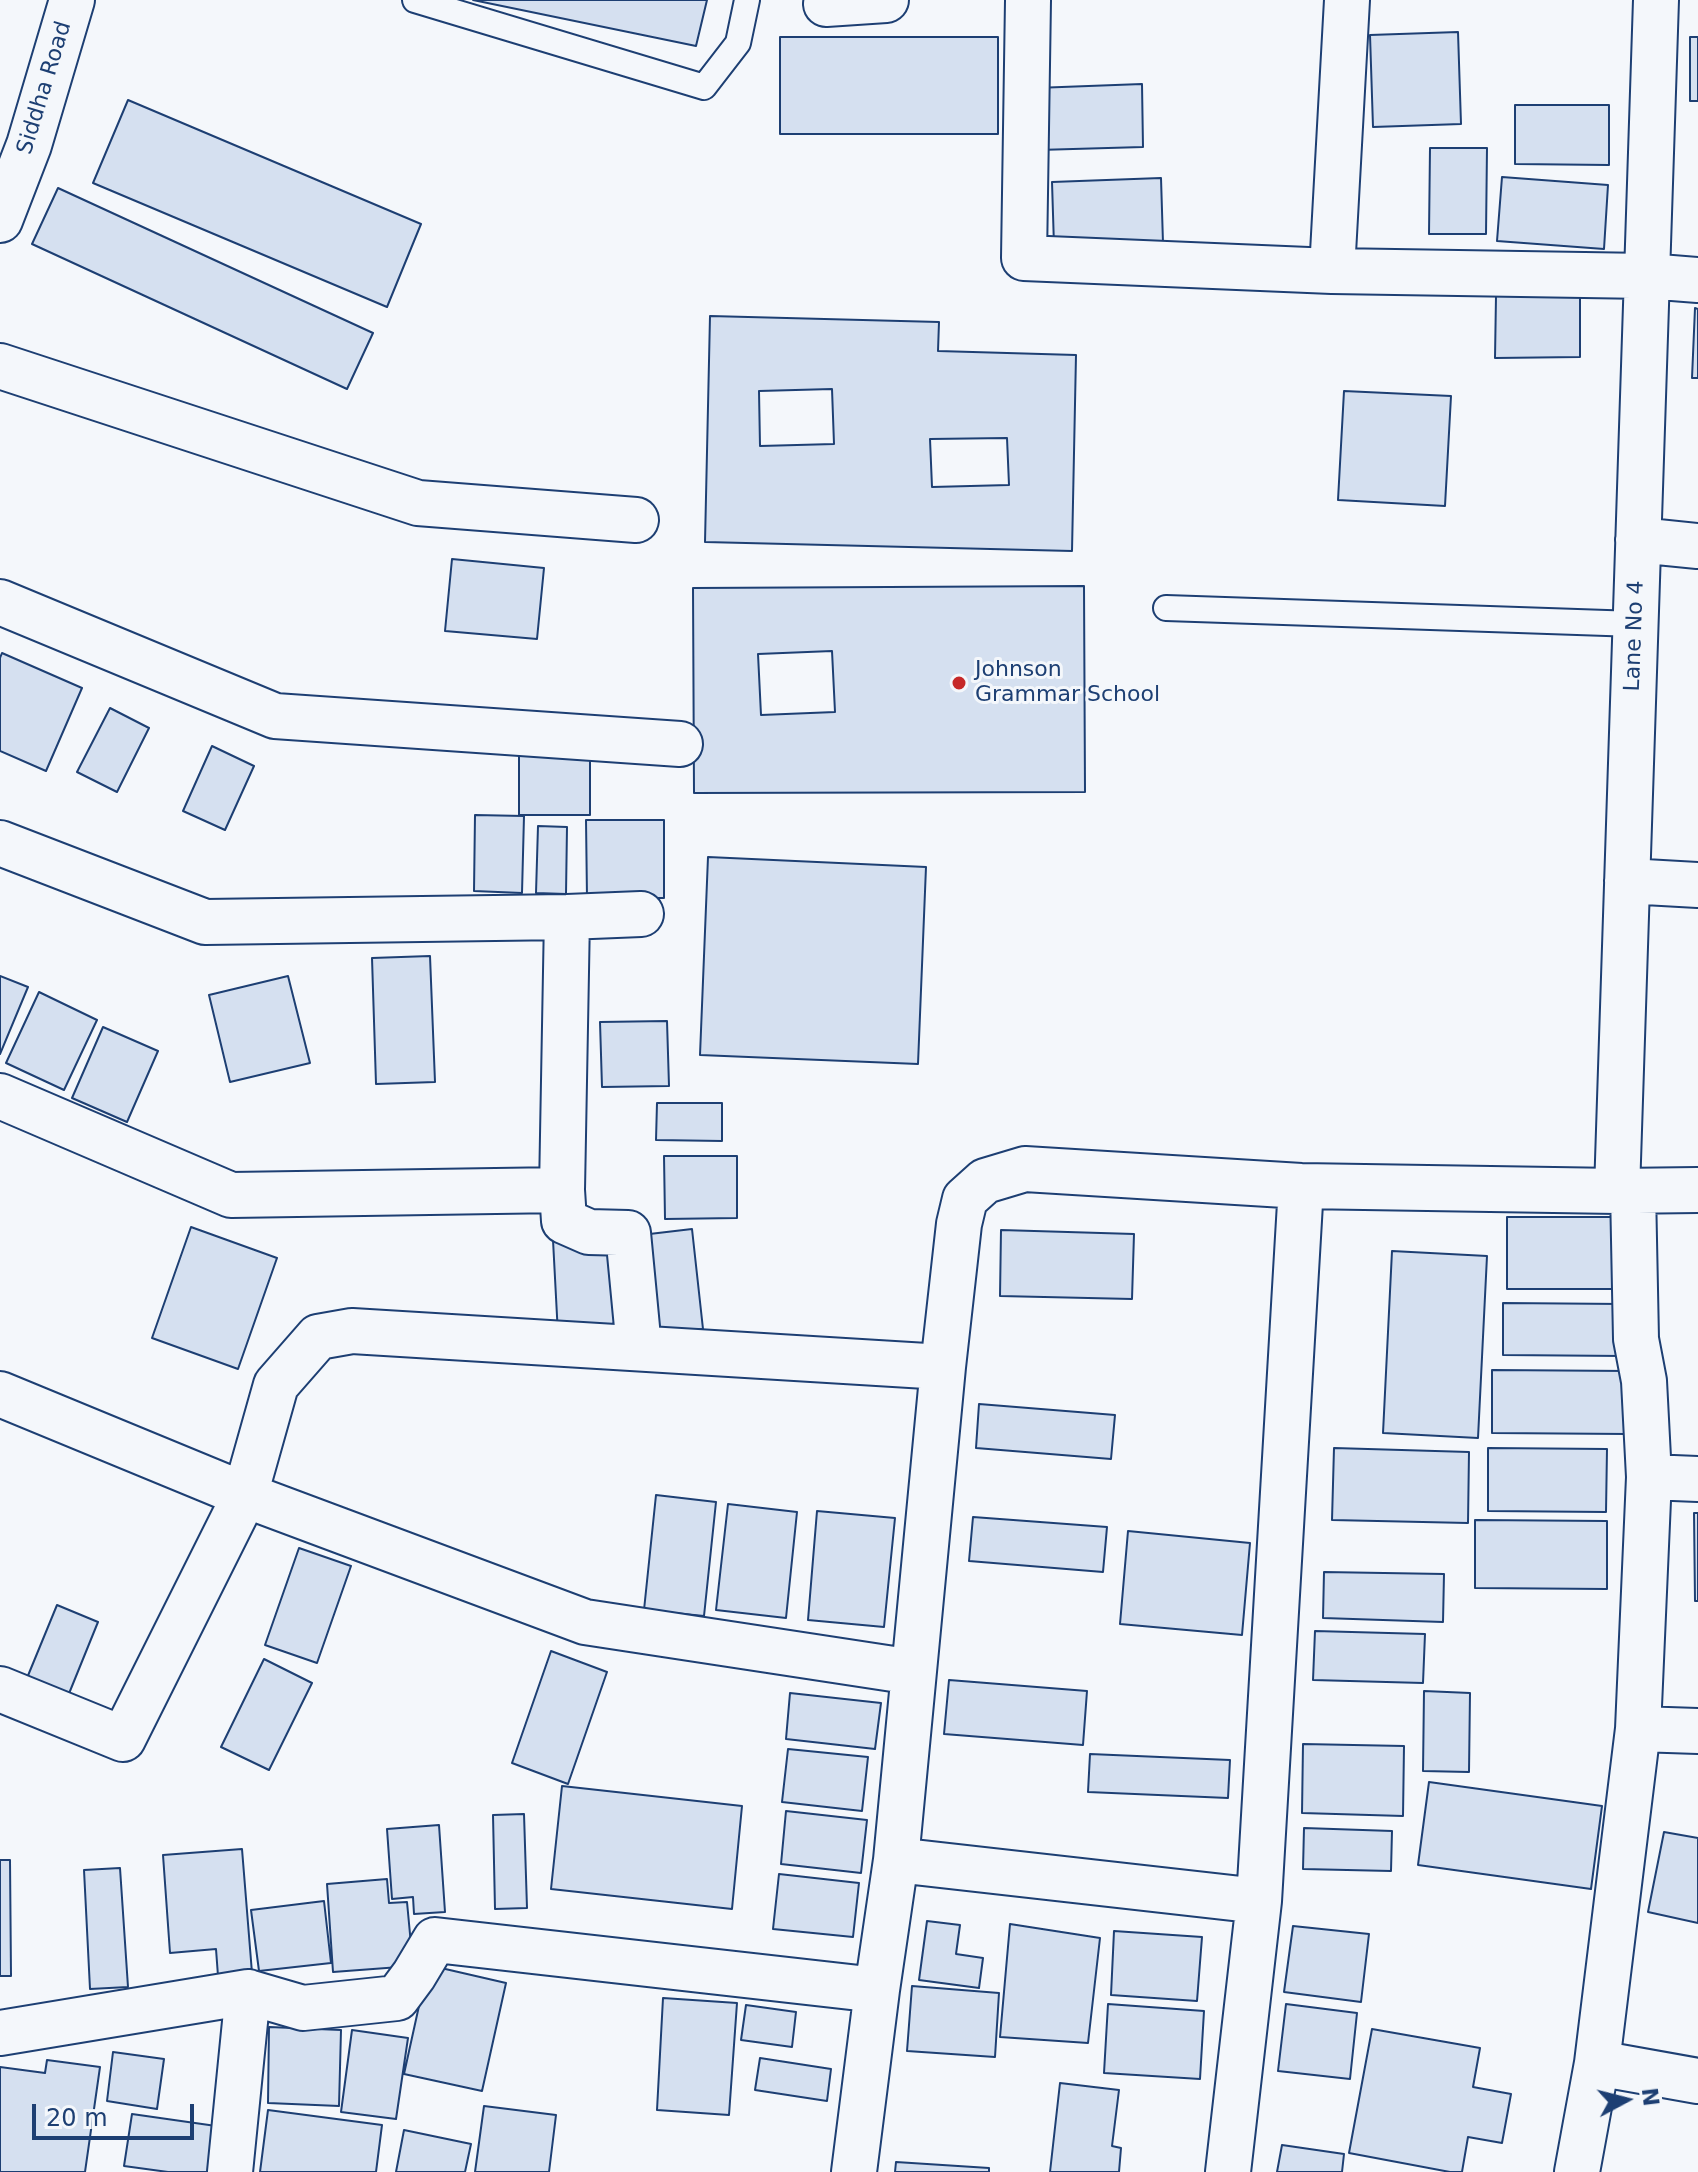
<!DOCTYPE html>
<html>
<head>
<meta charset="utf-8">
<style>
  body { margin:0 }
  #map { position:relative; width:1698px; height:2172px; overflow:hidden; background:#f4f7fb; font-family:"DejaVu Sans",sans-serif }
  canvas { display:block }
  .north { position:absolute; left:1586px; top:2060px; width:80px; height:80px; -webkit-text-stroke:6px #f4f7fb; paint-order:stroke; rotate:83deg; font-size:22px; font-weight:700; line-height:32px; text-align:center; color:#1d3f73 }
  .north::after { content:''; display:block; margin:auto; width:28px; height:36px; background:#1d3f73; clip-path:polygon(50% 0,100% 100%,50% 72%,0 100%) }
  .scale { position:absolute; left:32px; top:2104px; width:162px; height:36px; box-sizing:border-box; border:4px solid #1d3f73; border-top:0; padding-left:10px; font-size:24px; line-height:28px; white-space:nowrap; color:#1d3f73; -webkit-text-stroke:6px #f4f7fb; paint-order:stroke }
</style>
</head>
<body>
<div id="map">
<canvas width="1698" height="2172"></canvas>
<div class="north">N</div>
<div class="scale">20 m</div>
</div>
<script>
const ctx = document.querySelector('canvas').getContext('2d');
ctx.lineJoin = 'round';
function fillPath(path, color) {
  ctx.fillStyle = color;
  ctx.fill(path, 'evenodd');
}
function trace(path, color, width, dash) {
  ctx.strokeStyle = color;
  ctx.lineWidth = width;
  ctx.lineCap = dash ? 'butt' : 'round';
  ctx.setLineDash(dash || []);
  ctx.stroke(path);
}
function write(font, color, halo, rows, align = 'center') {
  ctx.font = font + ' "DejaVu Sans",sans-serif';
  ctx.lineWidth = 6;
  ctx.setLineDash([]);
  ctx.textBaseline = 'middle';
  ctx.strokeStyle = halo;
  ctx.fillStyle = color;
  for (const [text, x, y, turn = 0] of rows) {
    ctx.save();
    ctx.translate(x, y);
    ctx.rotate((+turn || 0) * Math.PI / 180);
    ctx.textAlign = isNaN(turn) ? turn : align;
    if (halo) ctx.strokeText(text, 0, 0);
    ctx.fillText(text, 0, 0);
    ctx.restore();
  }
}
const building = new Path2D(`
  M473,0h234l-11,46z
  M1458,32l3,92 -88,3 -3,-92z
  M780,37h218v97h-218z
  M1690,37h8v64h-8z
  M1142,84l1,63 -105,3 -3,-62z
  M128,100l293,124 -34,83 -294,-124z
  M1515,105h94v60l-94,-1z
  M1430,148h57l-1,86h-57z
  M1502,177l106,8 -4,64 -107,-8z
  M1161,178l2,65 -109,3 -2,-64z
  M58,188l315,145 -26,56 -315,-145z
  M1496,296h84v61l-85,1z
  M1695,308l3,1v69h-6z
  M710,316l229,6 -1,29 138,4 -4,196 -367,-9zM832,389l2,55 -74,2 -1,-55zM1007,438l2,47 -77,2 -2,-48z
  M1344,391l107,5 -6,110 -107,-6z
  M452,559l92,9 -7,71 -92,-8z
  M1084,586l1,206 -391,1 -1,-205zM832,651l3,61 -74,3 -3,-61z
  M2,653l80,35 -36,83 -46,-20v-93z
  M110,708l39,20 -32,64 -40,-20z
  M519,745h71v70h-71z
  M212,746l42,20 -29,64 -42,-19z
  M475,815l49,1 -2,77 -48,-2z
  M586,820h78v78h-77z
  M538,826l29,1 -1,67 -30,-1z
  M708,857l218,10 -8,197 -218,-9z
  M430,956l5,126 -59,2 -4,-126z
  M0,976l28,11 -28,67z
  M288,976l22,87 -80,19 -21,-87z
  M39,992l58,28 -33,70 -58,-27z
  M667,1021l2,65 -67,1 -2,-65z
  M103,1027l55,24 -31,71 -55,-24z
  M657,1103h65v38l-66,-1z
  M664,1156h73v62l-72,1z
  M1507,1217h120l-1,72h-119z
  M191,1227l86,31 -39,111 -86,-31z
  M692,1229l11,100 -51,6 -11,-100z
  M1001,1230l133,4 -2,65 -132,-3z
  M619,1237l4,96 -65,2 -5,-95z
  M1392,1251l95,5 -9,182 -95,-5z
  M1503,1303l120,1v52l-120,-1z
  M1492,1370l136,1 -1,63 -135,-1z
  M979,1404l136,11 -4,44 -135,-11z
  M1334,1448l135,4 -1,71 -136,-3z
  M1488,1448l119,1 -1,63 -118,-1z
  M656,1495l60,7 -12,114 -60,-6z
  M728,1504l69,8 -11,106 -70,-8z
  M817,1511l78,7 -11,109 -76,-7z
  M1694,1513h4v88h-3z
  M973,1517l134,10 -4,45 -134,-11z
  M1475,1520l132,1v68l-132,-1z
  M1128,1531l122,12 -8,92 -122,-11z
  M299,1548l52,18 -34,97 -52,-18z
  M1324,1572l120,2 -1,48 -120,-4z
  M57,1605l41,17 -30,74 -41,-18z
  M1315,1631l110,3 -2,49 -110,-3z
  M551,1651l56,21 -39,112 -56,-21z
  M264,1659l48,24 -43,87 -48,-23z
  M949,1680l138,11 -4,54 -139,-11z
  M1424,1691l46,2 -1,79 -46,-1z
  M790,1693l91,10 -6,46 -89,-10z
  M1303,1744l101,2 -1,70 -101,-3z
  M788,1749l80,8 -6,54 -80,-9z
  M1090,1754l140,6 -2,38 -140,-6z
  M1429,1782l173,24 -11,83 -173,-24z
  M562,1786l180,20 -10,103 -181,-20z
  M786,1811l81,9 -6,53 -80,-9z
  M524,1814l3,94 -32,1 -2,-94z
  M439,1825l6,87 -31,2 -1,-17 -21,2 -5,-70z
  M1304,1828l88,3 -1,40 -88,-2z
  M1664,1832l34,6v85l-50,-11z
  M242,1849l10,124 -34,3 -2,-27 -46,4 -7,-98z
  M0,1860h10l1,116h-11z
  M120,1868l8,119 -38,2 -6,-119z
  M779,1874l80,9 -6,54 -80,-8z
  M387,1879l2,24 18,-1 6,64 -80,6 -6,-88z
  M324,1901l7,62 -72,8 -8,-61z
  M927,1921l33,4 -4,29 27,4 -4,30 -60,-8z
  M1010,1924l90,14 -12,105 -88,-6z
  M1293,1926l76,8 -8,68 -77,-10z
  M1114,1931l88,6 -5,64 -86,-6z
  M428,1965l78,18 -24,108 -78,-17z
  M912,1986l87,7 -4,64 -88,-6z
  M663,1998l74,5 -8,112 -72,-5z
  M1108,2004l96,7 -4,68 -96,-6z
  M1286,2004l71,9 -7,66 -72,-8z
  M746,2005l50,7 -4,35 -51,-7z
  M269,2027l72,3 -2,76 -71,-3z
  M1372,2029l108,19 -7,39 38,7 -9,49 -34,-6 -6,35h-12l-101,-19z
  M352,2030l56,8 -12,81 -55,-7z
  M113,2052l51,7 -7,50 -50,-8z
  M760,2058l71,11 -4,32 -72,-11z
  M47,2060l53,7 -15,105h-85v-105l45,6z
  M1060,2083l59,7 -7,56 9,2 -2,24h-69z
  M484,2106l72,9 -7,57h-74z
  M268,2110l114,15 -6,47h-116z
  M132,2114l84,12 -7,46h-41l-44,-6z
  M404,2130l67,14 -6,28h-69z
  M1282,2145l62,9 -2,18h-65z
  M896,2162l93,6v4h-94z`);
fillPath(building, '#d5e0f0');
trace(building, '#1d3f73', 2);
const service = new Path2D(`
  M415,0l289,87 34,-44 9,-43
  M1166,608l470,16`);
const minor = new Path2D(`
  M1028,0l-4,258 308,13 315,5 51,4
  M826,4l60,-4
  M0,220l29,-75 43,-145
  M1332,271l15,-271
  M0,366l418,137 218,17
  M1638,540l60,6
  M0,602l275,114 405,28
  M0,843l205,79 362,-5 74,-3
  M1627,881l71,4
  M567,917l-5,273 2,31 25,11 39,1 11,115
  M0,1096l231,99 331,-5
  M1617,1191l39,-1191
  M0,1394l245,101 340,127 328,50
  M1649,1477l49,2
  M0,1689l123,50 122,-244 31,-110 42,-48 34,-6 591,36
  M1638,1729l60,2
  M896,1860l363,41
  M0,2033l248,-41 55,16 94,-10 17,-23 21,-35 442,50
  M1597,2063l101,18
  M230,2172l18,-180
  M854,2172l23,-182 19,-130 47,-493 16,-143 6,-25 20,-18 40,-12 276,17 316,5 81,-1
  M1228,2172l31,-271 42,-715
  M1577,2172l20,-109 41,-334 11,-252 -5,-96 -8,-42 -3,-149`);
trace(service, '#1d3f73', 28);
trace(minor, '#1d3f73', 48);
trace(service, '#f4f7fb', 24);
trace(minor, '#f4f7fb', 44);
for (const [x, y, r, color] of [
  [959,683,8,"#c62828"]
]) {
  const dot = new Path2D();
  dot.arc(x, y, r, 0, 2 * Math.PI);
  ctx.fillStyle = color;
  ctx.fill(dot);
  trace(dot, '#f4f7fb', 3);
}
write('22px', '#1d3f73', '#f4f7fb', [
  ["Siddha Road",45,88,-73],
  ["Lane No 4",1635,636,-88]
]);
write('22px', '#1d3f73', '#f4f7fb', [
  ["Johnson",975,670],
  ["Grammar School",975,695]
], 'left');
</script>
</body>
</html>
